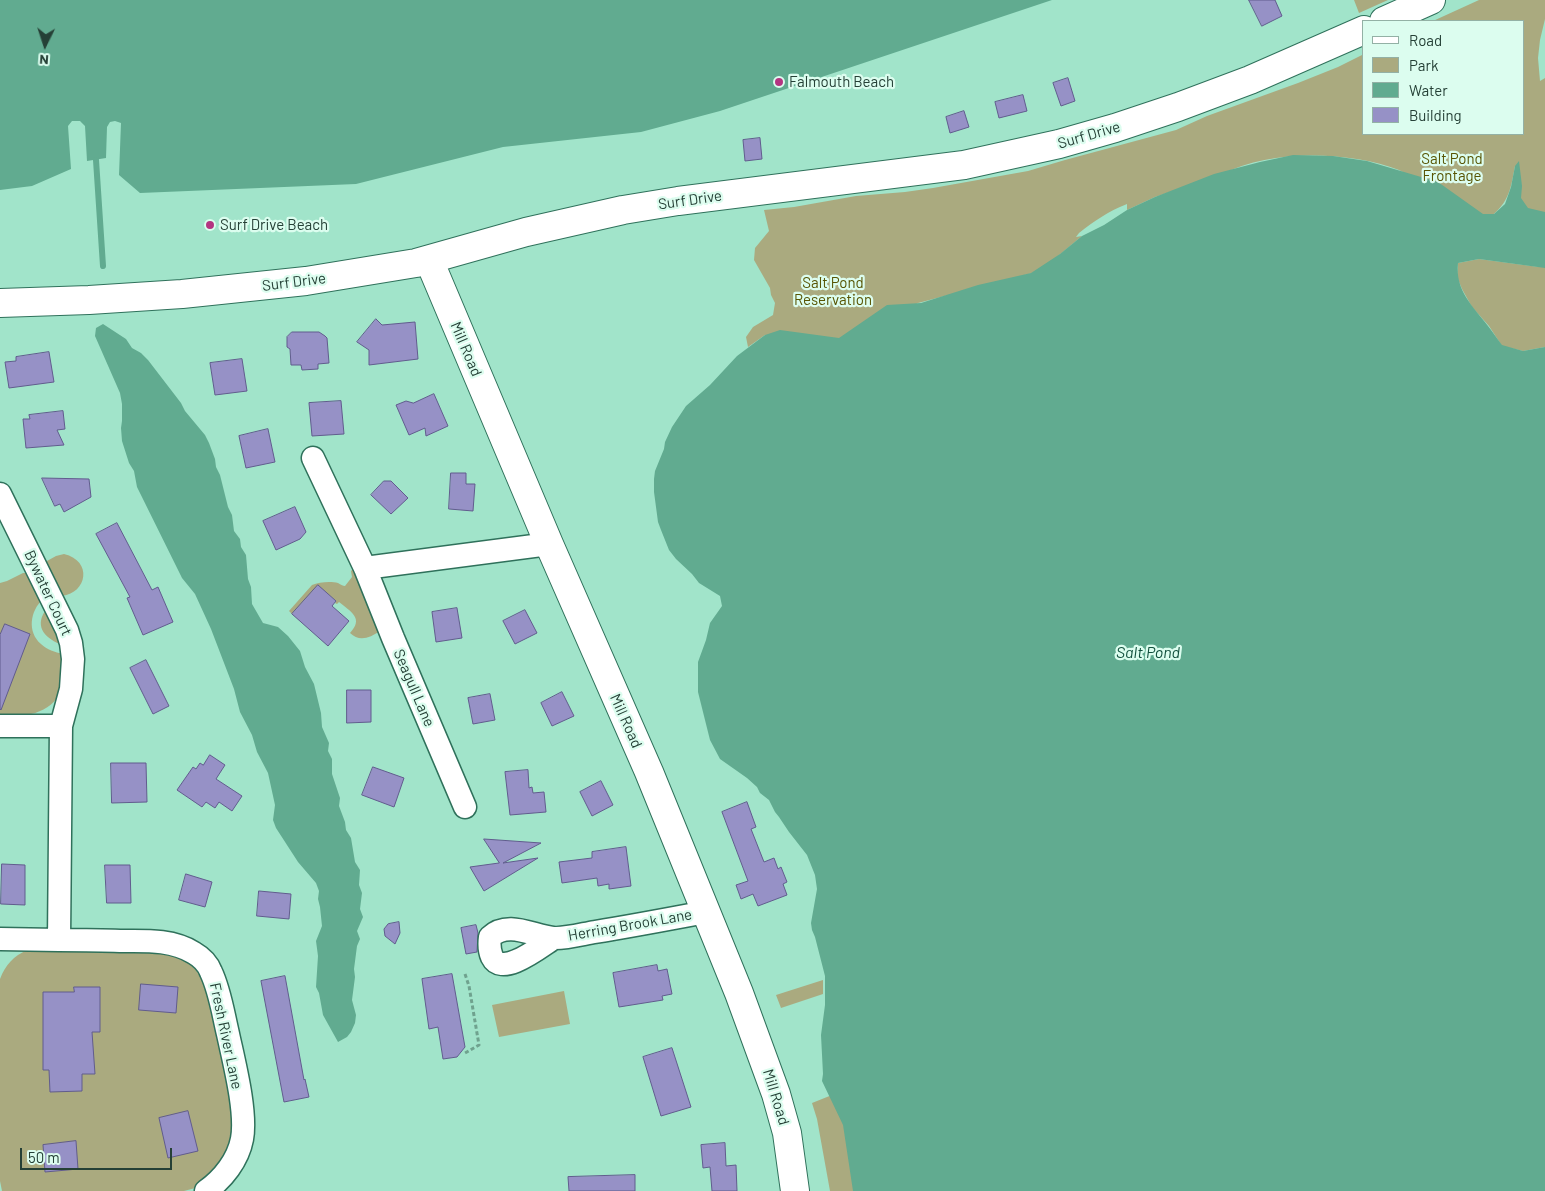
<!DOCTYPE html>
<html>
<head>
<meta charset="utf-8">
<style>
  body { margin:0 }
  #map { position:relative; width:1545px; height:1191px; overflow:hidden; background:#a1e4ca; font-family:Barlow,sans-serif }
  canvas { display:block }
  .legend { position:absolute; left:1362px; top:20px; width:162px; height:115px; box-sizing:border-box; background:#dcfdef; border:1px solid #93b1a5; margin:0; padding:6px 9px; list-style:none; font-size:15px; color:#254036 }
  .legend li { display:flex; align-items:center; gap:10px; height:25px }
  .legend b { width:25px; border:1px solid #93b1a5 }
  .north { position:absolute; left:20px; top:20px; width:50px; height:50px; -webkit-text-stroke:4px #dcfdef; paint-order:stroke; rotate:184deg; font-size:14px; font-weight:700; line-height:20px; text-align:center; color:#254036 }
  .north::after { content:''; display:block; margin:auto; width:18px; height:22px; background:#254036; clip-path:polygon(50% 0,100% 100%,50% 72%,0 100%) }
  .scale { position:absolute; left:20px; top:1148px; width:152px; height:22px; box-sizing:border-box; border:2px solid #254036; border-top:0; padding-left:6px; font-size:15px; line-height:18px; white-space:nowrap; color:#254036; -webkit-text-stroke:4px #dcfdef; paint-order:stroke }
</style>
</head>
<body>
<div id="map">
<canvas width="1545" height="1191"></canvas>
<ul class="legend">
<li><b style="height:6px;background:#fff"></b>Road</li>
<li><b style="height:14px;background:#aaaa7f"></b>Park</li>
<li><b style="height:14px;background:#61ab90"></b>Water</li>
<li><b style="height:14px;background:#9691c6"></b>Building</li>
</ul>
<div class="north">N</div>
<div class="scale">50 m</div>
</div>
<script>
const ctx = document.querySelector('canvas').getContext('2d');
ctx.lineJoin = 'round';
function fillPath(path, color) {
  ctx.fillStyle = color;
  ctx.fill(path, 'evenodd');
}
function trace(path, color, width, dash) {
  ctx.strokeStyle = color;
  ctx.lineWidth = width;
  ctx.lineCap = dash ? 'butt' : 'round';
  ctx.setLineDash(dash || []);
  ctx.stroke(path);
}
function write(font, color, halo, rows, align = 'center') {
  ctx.font = font + ' Barlow,sans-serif';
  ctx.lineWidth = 4.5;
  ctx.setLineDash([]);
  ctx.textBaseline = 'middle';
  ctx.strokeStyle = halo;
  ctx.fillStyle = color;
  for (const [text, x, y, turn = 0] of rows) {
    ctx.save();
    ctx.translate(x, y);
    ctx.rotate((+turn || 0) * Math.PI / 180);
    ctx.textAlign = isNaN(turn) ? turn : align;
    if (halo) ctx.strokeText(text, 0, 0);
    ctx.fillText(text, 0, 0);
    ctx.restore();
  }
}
fillPath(new Path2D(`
  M1354,0h34l-29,13z
  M1479,0h66v19l-5,21 -2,18 2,23 5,-3v269l-22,4 -21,-5 -13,-20 -17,-19 -10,-18 -5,-12 1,-14 21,-4 60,8 -19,-67 -5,-34c-4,21 -5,33 -21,48l8,14c-23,-13 -47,-26 -70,-39 -11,-6 -22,-14 -33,-19 -49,-19 -129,-21 -176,4l-68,23 -28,13v-6c-20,8 -31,16 -48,29l-3,4 6,-1 -42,35 -122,32 -81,44 -72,-12 -17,12 -2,-10 7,-10 20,-12 2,-12 -4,-8 -1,-7 -16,-28 1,-12 14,-17 -5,-21 30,-3 62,-11 49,-4 28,-4 95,-17 37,-11 111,-30 31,-14 91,-33 40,-16 26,-13v80h160v-113h-91z
  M64,554c29,7 23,39 -2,42l-15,-33v-2l9,-5z
  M354,568l26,63c-10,7 -21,11 -30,2 14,-15 1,-21 -11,-31l-2,2 -2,-1 1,-2 -18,-15 -26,28 -3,-3 23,-26c7,-3 19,-4 26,-2 2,1 5,3 7,3l7,-9 -1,-6z
  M23,573h4l16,26c-13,12 -16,33 -2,45 6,6 14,8 22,10 -1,10 1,27 -2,36 -9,25 -39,27 -61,27v-134l7,-2z
  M47,608l13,36c-17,-7 -26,-19 -13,-36z
  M27,950l143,2c20,9 24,14 36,32l29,121 -3,44 -33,38 -15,4h-182l-2,-10v-202c5,-14 14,-23 27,-29z
  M823,980v14l-42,14 -5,-13z
  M564,991l6,33 -71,13 -7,-32z
  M842,1091l28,100h-40l-13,-72 -5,-16z`), '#aaaa7f');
fillPath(new Path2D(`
  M0,0h1052l-332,111 -79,21 -138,15 -147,37 -216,9 -21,-18 2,-52 -6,-2 -5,1 -3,5 -1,31 -19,3 -2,-35 -5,-5h-8l-4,5 3,43 -39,17 -32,4z
  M1293,155l40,1 34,5 71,21 45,32h11l11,-10 6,-17 4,-21 4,-5 3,25 -1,12 7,10 17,4v56l-66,-9 -21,4c-3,28 15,43 30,63 5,6 9,13 14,19l21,6 22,-4v844h-692l-10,-66 -21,-44 1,-7 -2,-39 4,-30v-29l-10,-39 -3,-7 -1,-7 6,-34 -2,-14 -8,-20 -18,-23 -10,-15 -4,-5 -6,-12 -9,-7 -3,-6 -10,-9 -27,-19 -10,-19 -12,-48v-30l8,-22 4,-17 12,-17 -2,-10 -21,-13 -7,-9 -16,-15 -7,-9 -8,-20 -3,-8 -4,-30v-13l1,-8 9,-22 1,-7 7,-15 14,-21 24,-21 27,-29 28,-21 15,-5 59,8 48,-33 34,-2 57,-18 53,-12 29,-19 22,-18 22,-11 23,-15 28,-13 59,-23 46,-12z
  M103,324l23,15 6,9 9,5 7,7 33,43 4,8 20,24 4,8 6,16 1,8 4,8 8,32 4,8 2,16 6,8 1,8 5,8 2,24 3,8 1,17 11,19 15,4 10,9 12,15 5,16 9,17 7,29 1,14 7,16 -1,8 4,8v15l8,24 -1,8 6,16 1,8 5,8 4,24 5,8 -1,15 3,8 -2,16 3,8 -6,14 3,8 -3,7 -3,23 1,8 -3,23 4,15 -1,8 -4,9 -4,5 -9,5 -15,-27 -4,-22 -3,-6 2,-31 -2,-15 6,-15 -2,-19 -2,-8 1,-8 -3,-8 -18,-21 -22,-34 -3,-8 2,-15 -7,-32 -11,-21 -5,-17 -12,-23 -6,-23 -23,-60 -16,-35 -13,-16 -45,-91 -3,-16 -5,-8 -7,-22 -1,-13 1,-7v-17l-2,-11 -25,-57 1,-8z`), '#61ab90');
trace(new Path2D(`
  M96,160l7,106`), '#61ab90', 6);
const building = new Path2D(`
  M1249,0h26l7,16 -20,10z
  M1068,78l7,23 -14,5 -8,-23z
  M1023,95l4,16 -28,7 -4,-16z
  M964,111l5,16 -19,6 -4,-16z
  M760,138l2,21 -17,2 -2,-21z
  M376,319l6,6 33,-3 3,37 -49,6v-15l-12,-8z
  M292,332h27l6,4 2,2 2,25 -11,1v5l-16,1 -1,-5h-10l-1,-16 -3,-2v-10z
  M49,352l5,30 -45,6 -4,-26 11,-1v-4z
  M242,359l5,32 -32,4 -5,-32z
  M434,394l14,32 -22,10 -1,-8 -16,7 -13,-30 10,-4 7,2z
  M341,401l3,33 -32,2 -3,-33z
  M63,411l2,18 -8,1 7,15 -38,3 -3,-29h7l-1,-4z
  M268,429l7,33 -29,6 -7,-32z
  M451,473h15v11h9l-2,27 -24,-2z
  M42,478l47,1 2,18 -27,15 -4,-8 -5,2z
  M384,481h7l17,17 -17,16 -20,-19z
  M295,507l11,25 -6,7 -24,11 -13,-29z
  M117,523l35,67 6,-3 15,35 -30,13 -16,-37 3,-1 -34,-63z
  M318,585l18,16 -4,5 17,15 -21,25 -36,-32z
  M457,608l5,30 -26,4 -4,-30z
  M525,610l12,23 -22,11 -12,-23z
  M5,624l25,10 -29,76 -1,-1v-74z
  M146,660l23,46 -16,8 -23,-46z
  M347,690h24v32l-24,1z
  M562,692l12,24 -22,10 -11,-23z
  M490,694l5,26 -22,4 -5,-26z
  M210,755l15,10 -9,14 26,17 -10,15 -13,-9 -4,6 -9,-6 -4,5 -25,-17 16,-23 3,2 4,-6 3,2z
  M111,763h35l1,39 -35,1z
  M373,767l31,11 -10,29 -32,-12z
  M528,770l1,18 3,-1 1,6 11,-1 2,20 -36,3 -5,-43z
  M601,781l12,24 -21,11 -12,-24z
  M747,802l9,25 -5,2 13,33 10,-4 4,11 3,-2 6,15 -4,2 4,11 -29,11 -5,-12 -12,5 -5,-14 12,-4 -26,-69z
  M484,839l57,4 -38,20 35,-5 -54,33 -14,-24 29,-4z
  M626,847l5,39 -22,3v-5l-11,2 -1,-8 -35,5 -3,-21 33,-4v-6z
  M2,864l23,1v40l-24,-1z
  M105,865h25l1,38h-24z
  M186,874l26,8 -7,25 -26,-7z
  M259,891l32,3 -2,25 -32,-3z
  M399,922l1,11 -5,11 -10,-8 -1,-7 4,-5z
  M476,925l2,8 -1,19 -11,2 -5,-26z
  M657,965l1,6 9,-2 5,25 -10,2 1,4 -44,7 -6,-34z
  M452,974l13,73 -8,10 -14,2 -5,-32 -9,2 -7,-50z
  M285,976l19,104 1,-1 4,18 -25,5 -23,-121z
  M141,984l37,3 -2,26 -37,-3z
  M74,987h26v45h-8l3,42h-13v17l-32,1 -1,-22h-6v-78h31z
  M672,1048l19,59 -30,9 -18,-59z
  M188,1111l10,40 -30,7 -9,-40z
  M76,1141l2,28 -33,3 -2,-27z
  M725,1143l1,23 10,-1 1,26h-25l-2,-24 -7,1 -2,-23z
  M635,1175v16h-66l-1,-14z`);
fillPath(building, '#9691c6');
trace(building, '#615c8d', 1);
const minor = new Path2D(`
  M313,458l52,110 28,70 72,169
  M0,494l67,136 4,13 2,16 -2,30 -10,37h-61
  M365,568l184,-24
  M61,726l-2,214c20,0 40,0 61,1 24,0 52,-2 74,12 7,4 14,11 17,19 9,19 12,41 17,62 6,28 19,78 14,105 -4,21 -19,40 -36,52
  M554,938c-13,8 -52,40 -62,19 -3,-7 -3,-13 -2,-20 18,-17 43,-1 63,1 12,1 30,-4 42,-6 37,-6 74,-13 111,-20
  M0,939l59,1`);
const tertiary = new Path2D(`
  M429,260l120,284 100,228 90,221 37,101 11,39 8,58`);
const secondary = new Path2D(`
  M1384,21l47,-21
  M0,303l89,-3 93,-6 124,-13 110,-18 110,-31 97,-22 55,-9 286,-36 95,-21 56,-16 63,-21 72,-27 114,-50`);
trace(minor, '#2f715b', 25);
trace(tertiary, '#2f715b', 30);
trace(secondary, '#2f715b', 30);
trace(new Path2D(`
  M465,974l4,12 10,59 -14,8`), '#6fa28e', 3, [4, 2.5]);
trace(minor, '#fff', 22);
trace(tertiary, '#fff', 28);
trace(secondary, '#fff', 28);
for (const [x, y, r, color] of [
  [779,82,5,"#b43481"],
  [210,225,5,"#b43481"]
]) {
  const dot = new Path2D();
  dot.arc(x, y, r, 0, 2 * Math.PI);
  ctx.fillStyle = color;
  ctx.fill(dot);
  trace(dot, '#dcfdef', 2);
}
write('15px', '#254036', '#dcfdef', [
  ["Falmouth Beach",789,82],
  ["Surf Drive Beach",220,225]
], 'left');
write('15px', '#254036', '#dcfdef', [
  ["Surf Drive",1089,135,-16],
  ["Surf Drive",690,200,-8],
  ["Surf Drive",294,282,-7],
  ["Mill Road",466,349,67],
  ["Bywater Court",48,593,65],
  ["Seagull Lane",414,688,67],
  ["Mill Road",626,721,66],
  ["Herring Brook Lane",630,925,-10],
  ["Fresh River Lane",226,1036,78],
  ["Mill Road",776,1097,73]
]);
write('15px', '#575403', '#dcfdef', [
  ["Salt Pond",1452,159],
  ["Frontage",1452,176],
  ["Salt Pond",833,283],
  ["Reservation",833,300]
]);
write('italic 16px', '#114f3c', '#dcfdef', [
  ["Salt Pond",1148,653]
]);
</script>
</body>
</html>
